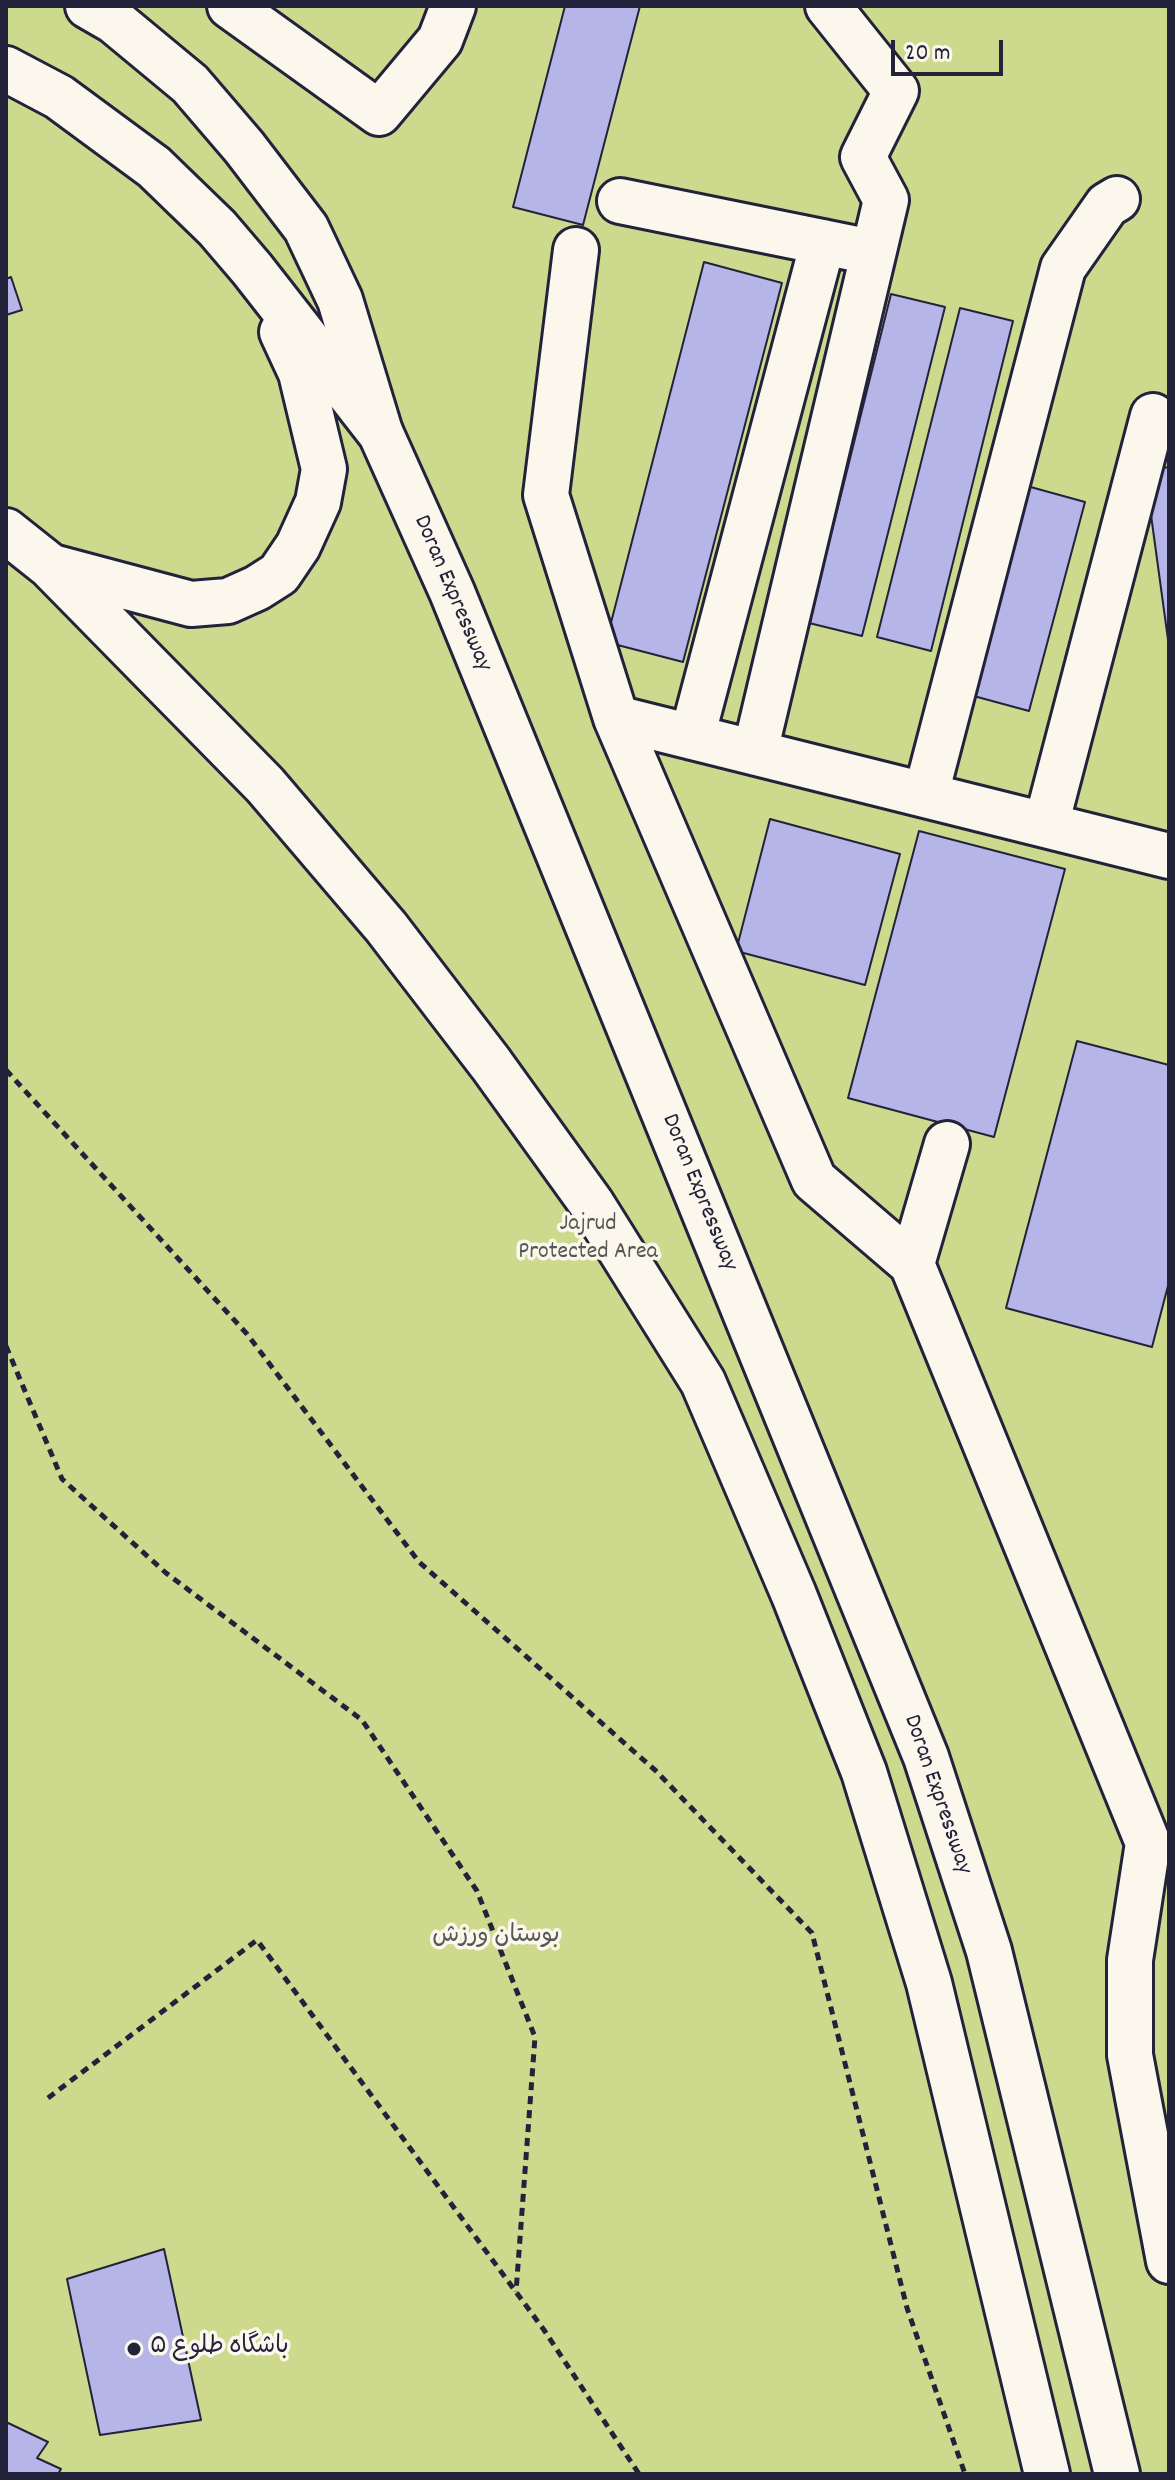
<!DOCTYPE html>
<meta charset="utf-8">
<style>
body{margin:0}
#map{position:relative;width:1175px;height:2480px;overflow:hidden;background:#fbf7ec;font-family:Dekko,sans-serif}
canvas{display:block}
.frame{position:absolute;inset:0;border:8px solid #22223b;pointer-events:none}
.scale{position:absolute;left:891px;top:40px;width:112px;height:36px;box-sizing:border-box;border:4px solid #22223b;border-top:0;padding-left:10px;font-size:24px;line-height:28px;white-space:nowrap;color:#22223b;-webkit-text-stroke:6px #fbf7ec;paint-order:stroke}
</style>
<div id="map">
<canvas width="1175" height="2480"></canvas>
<div class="frame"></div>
<div class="scale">20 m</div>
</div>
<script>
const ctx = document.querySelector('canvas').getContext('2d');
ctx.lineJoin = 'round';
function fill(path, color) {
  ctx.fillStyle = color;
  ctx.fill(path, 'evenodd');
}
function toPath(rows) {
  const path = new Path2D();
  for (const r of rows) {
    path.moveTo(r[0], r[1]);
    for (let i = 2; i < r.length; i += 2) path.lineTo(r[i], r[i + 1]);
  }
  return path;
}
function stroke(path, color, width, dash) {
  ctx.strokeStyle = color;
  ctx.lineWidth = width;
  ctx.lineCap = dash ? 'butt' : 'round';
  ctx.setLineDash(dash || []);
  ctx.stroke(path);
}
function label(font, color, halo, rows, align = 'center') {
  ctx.font = font + ' Dekko,"Playpen Sans Arabic",sans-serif';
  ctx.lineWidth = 7;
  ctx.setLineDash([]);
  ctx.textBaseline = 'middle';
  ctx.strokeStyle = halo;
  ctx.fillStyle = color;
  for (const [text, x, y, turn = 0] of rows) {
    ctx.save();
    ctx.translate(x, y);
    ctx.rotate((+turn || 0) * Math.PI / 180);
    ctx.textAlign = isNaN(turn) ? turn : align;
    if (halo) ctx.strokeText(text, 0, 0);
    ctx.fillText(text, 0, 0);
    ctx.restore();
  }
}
fill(toPath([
 [6,6,1169,6,1169,2474,6,2474]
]), '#cdda8d');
const building = toPath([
 [565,6,640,6,583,225,513,207,565,6],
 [704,262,782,283,683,662,606,642,704,262],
 [11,277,22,310,6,315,6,279,11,277],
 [891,294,945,307,862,636,809,623,891,294],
 [960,308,1013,321,931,651,877,637,960,308],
 [1169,467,1169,647,1145,471,1169,467],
 [1027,486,1085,502,1029,711,970,695,1027,486],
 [770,819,900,854,865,985,736,951,770,819],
 [919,831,1065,869,994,1137,848,1098,919,831],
 [1077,1041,1169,1065,1169,1282,1152,1347,1006,1308,1077,1041],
 [164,2249,201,2420,100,2435,67,2279,164,2249],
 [6,2422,48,2442,37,2458,61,2469,58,2474,6,2474,6,2422]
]);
fill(building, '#b6b5e7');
stroke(building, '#22223b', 2);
const minor = toPath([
 [88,6,114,21,190,84,244,147,306,228,340,300,380,432],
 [230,6,379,113,440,40,453,6],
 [620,201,852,248],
 [576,250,546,495,616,718,814,1180,912,1264,1148,1843,1130,1960,1130,2055,1169,2261],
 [616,718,1169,856],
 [692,737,823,242],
 [755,752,886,200,863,157,896,91,828,6],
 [926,794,1063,268,1107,205,1117,199],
 [1046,825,1153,416],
 [912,1264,947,1144]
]);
const highway = toPath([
 [6,69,59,97,154,167,217,228,252,269,381,434,452,592,926,1757,989,1951,1117,2474],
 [6,531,50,566,265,785,386,927,491,1064,591,1203,703,1382,794,1595,864,1772,929,1983,1047,2474],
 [52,567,191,604,228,601,257,588,279,574,298,546,318,502,324,469,301,373,282,332]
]);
stroke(minor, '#22223b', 50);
stroke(highway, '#22223b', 50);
stroke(toPath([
 [6,1070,247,1334,419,1562,655,1770,812,1933,907,2308,965,2474],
 [6,1346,62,1479,166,1573,362,1720,477,1891,535,2037,516,2292],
 [48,2098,257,1940,544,2330,639,2474]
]), '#22223b', 5, [8, 6]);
stroke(minor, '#fbf7ec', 44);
stroke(highway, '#fbf7ec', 44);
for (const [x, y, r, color] of [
 [134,2349,8,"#22223b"]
]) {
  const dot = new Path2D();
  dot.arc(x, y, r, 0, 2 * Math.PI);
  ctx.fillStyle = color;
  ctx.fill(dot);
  stroke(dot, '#fbf7ec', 3);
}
label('24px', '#22223b', '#fbf7ec', [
 ["Doran Expressway",451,594,67],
 ["Doran Expressway",698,1193,68],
 ["Doran Expressway",936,1795,71]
]);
label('24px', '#555954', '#fbf7ec', [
 ["Jajrud",588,1226],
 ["Protected Area",588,1254],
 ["بوستان ورزش",496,1938]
]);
label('24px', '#22223b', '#fbf7ec', [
 ["باشگاه طلوع ۵",150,2349]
], 'left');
</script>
